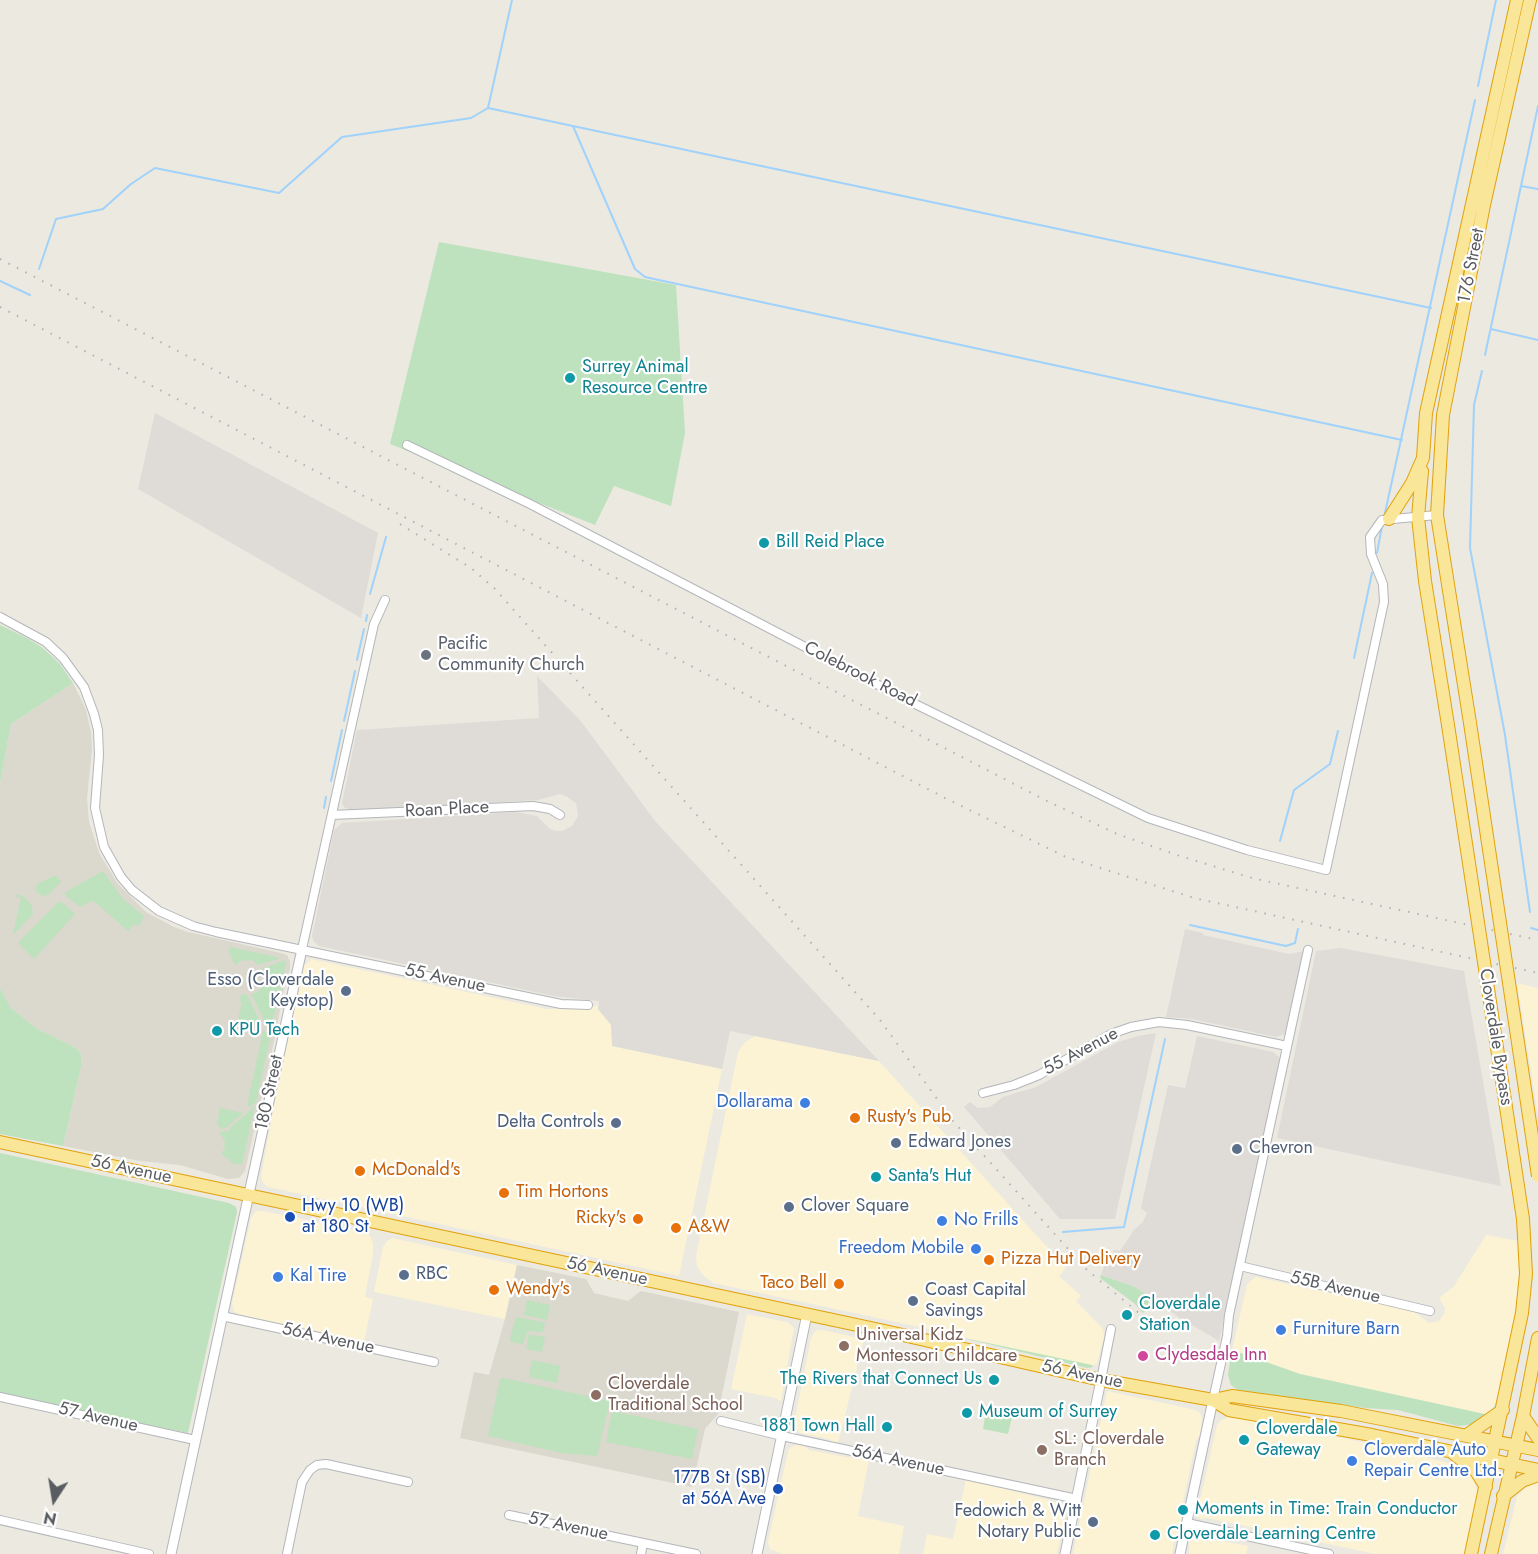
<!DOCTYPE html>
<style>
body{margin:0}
#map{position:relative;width:1538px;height:1554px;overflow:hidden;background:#ebe9e0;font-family:Jost,sans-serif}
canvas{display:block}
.north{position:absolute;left:24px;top:1470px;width:60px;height:60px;-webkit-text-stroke:4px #fff;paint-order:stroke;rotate:192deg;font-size:16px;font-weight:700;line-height:24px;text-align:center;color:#595c60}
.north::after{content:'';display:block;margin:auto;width:21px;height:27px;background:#595c60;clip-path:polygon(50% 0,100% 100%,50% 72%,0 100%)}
</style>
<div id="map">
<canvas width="1538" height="1554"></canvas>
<div class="north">N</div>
</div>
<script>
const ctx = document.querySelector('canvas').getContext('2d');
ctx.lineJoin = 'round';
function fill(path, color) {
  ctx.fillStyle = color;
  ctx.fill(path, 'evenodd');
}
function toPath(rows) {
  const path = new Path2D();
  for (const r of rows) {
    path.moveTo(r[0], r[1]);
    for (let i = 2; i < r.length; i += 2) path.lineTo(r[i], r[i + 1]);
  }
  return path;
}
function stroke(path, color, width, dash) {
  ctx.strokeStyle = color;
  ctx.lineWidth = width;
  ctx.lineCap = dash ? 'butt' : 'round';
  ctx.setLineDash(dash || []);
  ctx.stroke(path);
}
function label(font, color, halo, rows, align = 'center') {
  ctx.font = font + ' Jost,sans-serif';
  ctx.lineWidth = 4.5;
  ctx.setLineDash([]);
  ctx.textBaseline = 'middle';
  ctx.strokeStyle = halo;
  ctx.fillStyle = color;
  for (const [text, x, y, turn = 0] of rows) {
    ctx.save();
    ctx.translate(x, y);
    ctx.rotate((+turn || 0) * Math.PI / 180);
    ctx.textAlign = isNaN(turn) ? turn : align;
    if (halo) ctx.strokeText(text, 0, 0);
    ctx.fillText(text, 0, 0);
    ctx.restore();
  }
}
fill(toPath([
 [311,959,547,1009,579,1009,599,1005,598,1009,611,1025,612,1046,722,1069,679,1276,268,1187,264,1184,261,1177,278,1084,304,966],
 [1517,983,1538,988,1538,1116],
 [755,1036,879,1061,1066,1268,1059,1276,1081,1296,1076,1301,1103,1329,1104,1336,1097,1364,1087,1368,915,1326,713,1283,704,1276,697,1267,696,1256,738,1052,744,1043],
 [256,1211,263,1211,321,1223,364,1232,370,1235,373,1243,373,1254,365,1297,373,1299,364,1342,240,1316,234,1311,232,1303,251,1218],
 [1486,1235,1519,1241,1520,1260,1515,1318,1496,1401,1489,1415,1300,1374,1232,1350,1247,1285,1250,1281,1256,1277,1413,1311,1429,1323,1439,1321,1445,1312,1445,1308,1439,1298,1454,1286],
 [392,1238,517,1265,505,1319,374,1292,383,1247,387,1241],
 [747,1314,787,1322,794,1328,781,1401,775,1398,731,1389],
 [822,1330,864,1339,838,1444,833,1443,829,1439,800,1433,796,1429,794,1424,811,1338,815,1331],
 [1107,1391,1192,1409,1199,1412,1202,1417,1200,1435,1196,1441,1183,1503,1185,1510,1179,1535,1175,1537,1172,1554,1073,1554],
 [1229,1417,1336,1436,1462,1466,1472,1475,1478,1494,1465,1554,1375,1554,1208,1518,1201,1519,1196,1515,1195,1506,1201,1496,1217,1425,1221,1420],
 [796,1445,804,1446,809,1450,846,1457,869,1459,858,1516,904,1526,899,1554,782,1554,770,1549,768,1542,788,1452,790,1448],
 [966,1479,1064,1504,1067,1509,1057,1554,923,1554,927,1534,953,1539],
 [1538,1481,1538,1554,1503,1554,1517,1496,1527,1486],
 [1196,1532,1201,1533,1203,1537,1248,1546,1246,1554,1189,1554,1189,1540]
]), '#fcf3d4');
fill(toPath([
 [155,413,378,533,361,618,138,489],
 [537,676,580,720,656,822,879,1061,730,1031,722,1069,612,1046,611,1025,598,1009,599,1001,554,996,319,946,314,942,312,936,334,830,342,823,516,812,537,816,550,829,556,831,562,831,572,826,578,816,576,803,566,796,560,794,538,800,352,811,344,807,342,803,357,730,539,718],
 [1185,929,1203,933,1203,935,1289,954,1305,951,1285,1034,1276,1037,1192,1019,1166,1017],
 [1341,948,1464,971,1501,1186,1277,1138,1316,951],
 [1156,1033,1115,1219,1060,1219,964,1107,970,1102,978,1108,990,1107,1003,1097,1036,1087,1118,1042,1138,1036],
 [1197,1036,1273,1052,1279,1057,1281,1062,1219,1341,1180,1318,1135,1287,1101,1275,1105,1264,1111,1265,1114,1250,1120,1251,1134,1230,1143,1222,1147,1213,1141,1208,1168,1085,1185,1088]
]), '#dfdcd8');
fill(toPath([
 [73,683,86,710,91,733,92,749,87,798,89,822,99,853,118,884,146,912,174,927,188,932,281,953,287,955,290,961,290,970,285,984,275,1037,245,1171,239,1178,228,1179,180,1165,140,1161,63,1146,81,1067,81,1054,76,1048,36,1028,11,1008,0,988,0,783,11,724],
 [517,1265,586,1279,594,1293,628,1301,641,1291,739,1312,718,1414,705,1429,692,1487,460,1438,474,1372,489,1375,505,1319]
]), '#dbd8ce');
fill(toPath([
 [439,242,676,285,685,433,671,506,614,486,595,525,390,444],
 [0,625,27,638,43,648,60,664,73,683,11,724,0,783],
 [103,871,122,898,144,916,139,926,134,924,128,931,95,902,91,901,80,907,66,896,65,893,71,889],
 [54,876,58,877,61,882,48,895,43,896,35,891,37,884],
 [18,894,23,896,29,902,32,907,33,914,13,935,21,898,15,896],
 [58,902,63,903,75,914,34,959,18,943],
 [230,947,281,958,258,965,252,960,244,961,243,959,235,965,229,952],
 [285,960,286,964,280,991,278,991,275,1013,274,1013,271,1026,272,1027,271,1034,251,994,257,993,264,984,265,975,261,969],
 [0,988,11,1008,36,1028,76,1048,81,1054,81,1067,63,1146,0,1134],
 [241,994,247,995,262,1025,238,1019,242,1002,240,1001],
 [263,1031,267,1032,270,1038,256,1102,250,1107,247,1106],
 [255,1106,242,1164,234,1164,221,1153,225,1149,224,1143,226,1142,219,1132,229,1131,229,1129],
 [220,1108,243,1113,226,1128,222,1129,217,1124],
 [0,1153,229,1203,236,1207,237,1212,188,1433,0,1394],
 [1101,1275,1135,1287,1153,1299,1148,1303,1148,1308,1143,1313,1134,1303,1100,1278],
 [527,1300,550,1305,547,1320,524,1315],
 [516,1317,543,1322,545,1323,543,1332,528,1331,523,1344,511,1342,510,1339],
 [529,1334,545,1337,542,1352,526,1349],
 [955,1336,1092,1365,1093,1367,1087,1368],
 [1232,1350,1300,1374,1489,1415,1475,1424,1458,1426,1398,1410,1365,1408,1238,1390,1231,1385,1228,1375],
 [532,1360,560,1366,557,1383,529,1377],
 [503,1378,610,1401,597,1456,562,1453,488,1436,500,1379],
 [612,1411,698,1429,692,1459,606,1442],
 [986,1411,1012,1417,1008,1434,983,1429]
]), '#bde2bd');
stroke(toPath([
 [1478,86,1496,0],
 [488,108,1431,308],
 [573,126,635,269,645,277,1402,440],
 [1521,186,1538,189],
 [39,269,56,219,103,209,131,184,155,168,279,193,342,137,471,118,488,108,512,0],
 [0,281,30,295],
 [1491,329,1538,340],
 [1485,355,1538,106],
 [1482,371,1474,405,1470,548,1505,735,1530,912],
 [1385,513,1475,100],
 [1377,553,1382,526],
 [370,594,386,537],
 [366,621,367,615],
 [1354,658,1372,573],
 [357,660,364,629],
 [344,721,355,671],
 [331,781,342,730],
 [324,808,326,797],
 [1280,841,1294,790,1330,764,1338,731],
 [1190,925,1286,946,1295,943,1298,929],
 [1531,928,1538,930],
 [1063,1232,1124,1227,1165,1039]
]), '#a0d2fb', 2);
const minor = toPath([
 [407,445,530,504,911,702,1148,818,1247,850,1326,870,1384,602,1383,584,1371,554,1370,537,1382,520,1437,515],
 [0,617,46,642,63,658,84,687,94,714,98,730,99,755,95,808,104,847,121,877,132,890,159,911,193,926,216,932,561,1004,588,1005],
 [332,815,533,806,550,809,560,815],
 [302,949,374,624,385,600],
 [983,1093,1014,1085,1039,1075,1111,1034,1131,1027,1159,1022,1187,1025,1287,1046],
 [1240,1266,1430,1311],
 [222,1316,434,1362],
 [1101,1380,1111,1329],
 [0,1397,195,1440],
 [1213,1400,1227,1336,1229,1315,1308,950],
 [721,1421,782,1436,1077,1499],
 [509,1515,696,1554],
 [0,1520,149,1554],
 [1187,1523,1329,1554],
 [287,1554,302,1482,310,1470,317,1465,326,1464,408,1482],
 [641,1554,643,1543]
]);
const tertiary = toPath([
 [171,1554,302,949],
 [757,1554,807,1314],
 [1065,1554,1101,1380],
 [1180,1554,1213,1400]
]);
const trunk = toPath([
 [1422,471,1418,517,1425,581,1448,725],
 [1389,519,1412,483,1423,458,1426,413,1517,0],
 [1470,723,1437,515,1443,415,1484,205,1530,0],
 [0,1142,885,1331,1101,1380,1213,1400,1229,1410,1372,1435,1538,1470],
 [1213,1400,1232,1396,1341,1411,1538,1450],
 [1523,1416,1538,1438],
 [1467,1435,1503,1410],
 [1454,1454,1476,1471,1486,1487],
 [1503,1496,1522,1481,1538,1475],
 [1471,1554,1522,1313,1526,1274,1523,1219],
 [1491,1554,1523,1416,1538,1338]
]);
stroke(minor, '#b3b6ba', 10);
stroke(tertiary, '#b3b6ba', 11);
stroke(trunk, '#e1a10a', 14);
stroke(minor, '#fff', 8);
stroke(tertiary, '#fff', 9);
stroke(trunk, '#fae698', 12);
stroke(toPath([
 [0,259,1045,800,1117,834,1177,855,1252,878,1538,940],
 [0,307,945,798,1066,857,1194,898,1538,973],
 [400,524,471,568,495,589,880,1020,953,1121,1087,1270,1139,1313]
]), '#b1b2b2', 2, [1.5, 8]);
const trunkBridge = toPath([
 [1470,723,1538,1176],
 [1448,725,1523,1219]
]);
stroke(trunkBridge, '#e1a10a', 14, []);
stroke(trunkBridge, '#fae698', 12);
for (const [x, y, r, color] of [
 [570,378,6,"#0f9aa8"],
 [764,543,6,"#0f9aa8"],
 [426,655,6,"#6b7280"],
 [346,991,6,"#5c6f8a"],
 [217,1031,6,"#0f9aa8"],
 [805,1103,6,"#3f7fe0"],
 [855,1118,6,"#e8710a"],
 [616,1123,6,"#5c6f8a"],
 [896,1143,6,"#5c6f8a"],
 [1237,1149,6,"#5c6f8a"],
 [360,1171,6,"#e8710a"],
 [876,1177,6,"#0f9aa8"],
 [504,1193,6,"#e8710a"],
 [789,1207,6,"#5c6f8a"],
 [290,1217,6,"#1a4fb4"],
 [638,1219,6,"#e8710a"],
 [942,1221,6,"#3f7fe0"],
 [676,1228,6,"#e8710a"],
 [976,1249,6,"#3f7fe0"],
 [989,1260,6,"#e8710a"],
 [404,1275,6,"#5c6f8a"],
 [278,1277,6,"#3f7fe0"],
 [839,1284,6,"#e8710a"],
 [494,1290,6,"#e8710a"],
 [913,1301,6,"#5c6f8a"],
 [1127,1315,6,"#0f9aa8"],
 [1281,1330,6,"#3f7fe0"],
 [844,1346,6,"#8d6e63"],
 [1143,1356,6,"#d1479c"],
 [994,1380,6,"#0f9aa8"],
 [596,1395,6,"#8d6e63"],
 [967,1413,6,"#0f9aa8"],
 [887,1427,6,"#0f9aa8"],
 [1244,1440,6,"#0f9aa8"],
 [1042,1450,6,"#8d6e63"],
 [1352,1461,6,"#3f7fe0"],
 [778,1489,6,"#1a4fb4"],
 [1183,1510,6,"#0f9aa8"],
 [1093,1522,6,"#5c6f8a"],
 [1155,1535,6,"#0f9aa8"]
]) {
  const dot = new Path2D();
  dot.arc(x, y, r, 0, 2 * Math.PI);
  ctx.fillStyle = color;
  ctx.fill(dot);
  stroke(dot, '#fff', 2);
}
label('18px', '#595c60', '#fff', [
 ["176 Street",1472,266,-79],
 ["Colebrook Road",860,675,27],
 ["Roan Place",447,810,-3],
 ["55 Avenue",445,979,12],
 ["Cloverdale Bypass",1495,1037,81],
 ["55 Avenue",1081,1052,-28],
 ["180 Street",270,1093,-78],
 ["56 Avenue",131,1170,12],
 ["56 Avenue",607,1272,12],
 ["55B Avenue",1335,1288,13],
 ["56A Avenue",328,1339,12],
 ["56 Avenue",1082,1375,12],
 ["57 Avenue",98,1418,13],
 ["56A Avenue",898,1461,12],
 ["57 Avenue",568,1527,12]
]);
label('18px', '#0d838f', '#fff', [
 ["Surrey Animal",582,368],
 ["Resource Centre",582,389],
 ["Bill Reid Place",776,543],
 ["KPU Tech",229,1031],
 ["Santa's Hut",888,1177],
 ["Cloverdale",1139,1305],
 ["Station",1139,1326],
 ["The Rivers that Connect Us",982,1380,"right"],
 ["Museum of Surrey",979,1413],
 ["1881 Town Hall",875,1427,"right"],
 ["Cloverdale",1256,1430],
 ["Gateway",1256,1451],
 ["Moments in Time: Train Conductor",1195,1510],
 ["Cloverdale Learning Centre",1167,1535]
], 'left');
label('18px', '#5b616d', '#fff', [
 ["Pacific",438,645],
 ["Community Church",438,666]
], 'left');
label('18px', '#4e5e75', '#fff', [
 ["Esso (Cloverdale",334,981,"right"],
 ["Keystop)",334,1002,"right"],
 ["Delta Controls",604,1123,"right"],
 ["Edward Jones",908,1143],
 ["Chevron",1249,1149],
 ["Clover Square",801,1207],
 ["RBC",416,1275],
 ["Coast Capital",925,1291],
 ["Savings",925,1312],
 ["Fedowich & Witt",1081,1512,"right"],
 ["Notary Public",1081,1533,"right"]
], 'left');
label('18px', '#366cbe', '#fff', [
 ["Dollarama",793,1103,"right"],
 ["No Frills",954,1221],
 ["Freedom Mobile",964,1249,"right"],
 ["Kal Tire",290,1277],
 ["Furniture Barn",1293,1330],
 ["Cloverdale Auto",1364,1451],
 ["Repair Centre Ltd.",1364,1472]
], 'left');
label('18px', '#c56008', '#fff', [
 ["Rusty's Pub",867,1118],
 ["McDonald's",372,1171],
 ["Tim Hortons",516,1193],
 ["Ricky's",626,1219,"right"],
 ["A&W",688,1228],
 ["Pizza Hut Delivery",1001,1260],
 ["Taco Bell",827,1284,"right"],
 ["Wendy's",506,1290]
], 'left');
label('18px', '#164399', '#fff', [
 ["Hwy 10 (WB)",302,1207],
 ["at 180 St",302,1228],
 ["177B St (SB)",766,1479,"right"],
 ["at 56A Ave",766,1500,"right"]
], 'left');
label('18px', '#785e54', '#fff', [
 ["Universal Kidz",856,1336],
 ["Montessori Childcare",856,1357],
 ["Cloverdale",608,1385],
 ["Traditional School",608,1406],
 ["SL: Cloverdale",1054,1440],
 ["Branch",1054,1461]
], 'left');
label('18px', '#b23c85', '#fff', [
 ["Clydesdale Inn",1155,1356]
], 'left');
</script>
